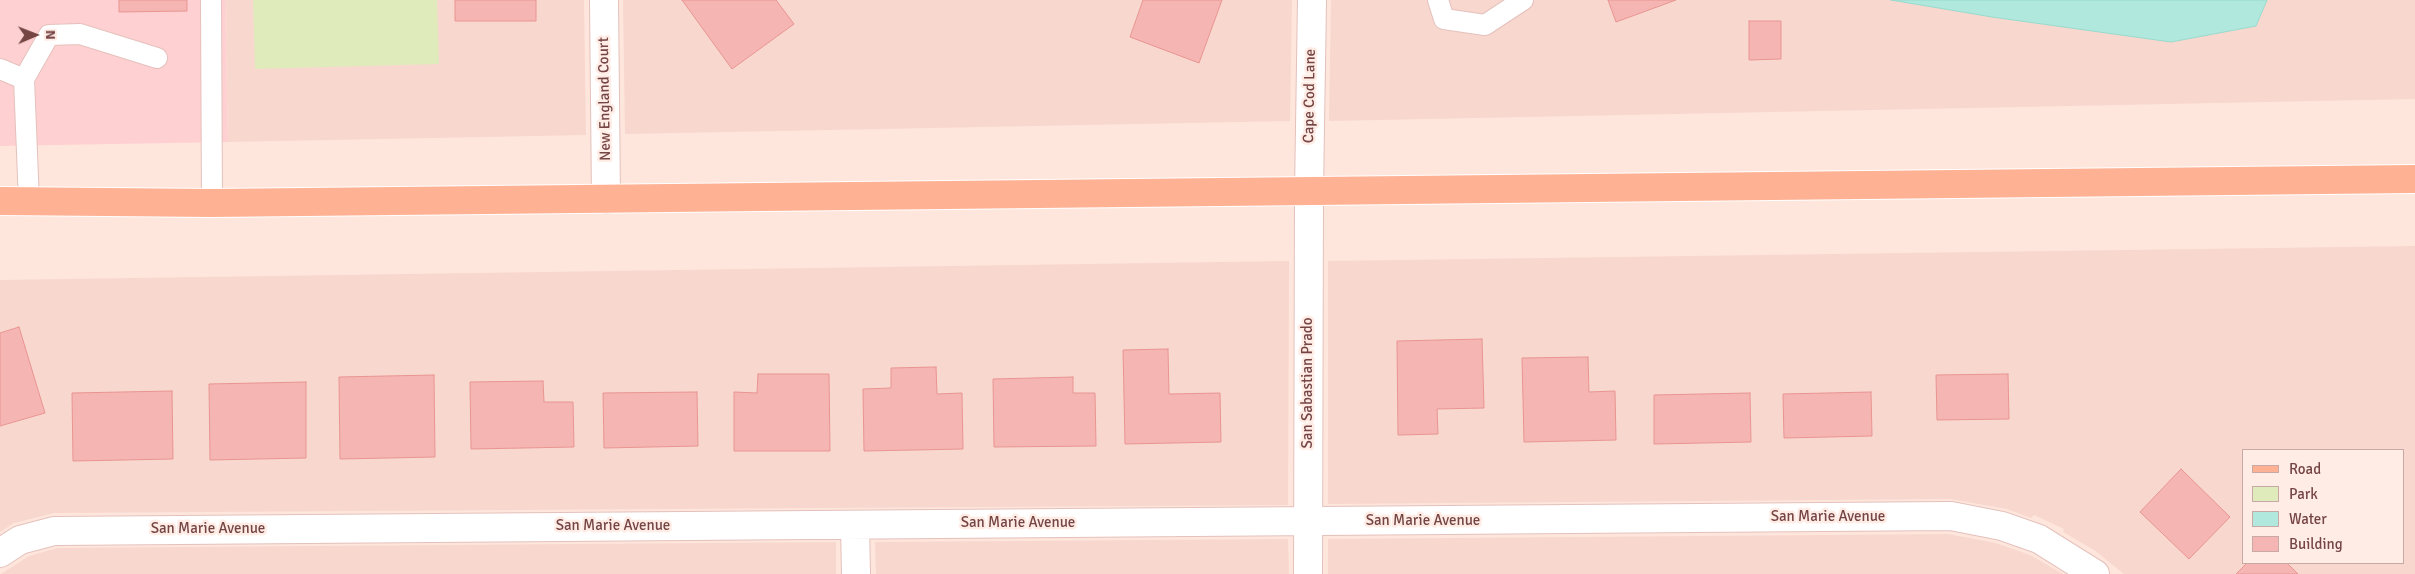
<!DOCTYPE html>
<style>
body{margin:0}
#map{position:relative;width:2415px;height:574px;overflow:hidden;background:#fee6dd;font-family:Signika,sans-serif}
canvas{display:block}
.legend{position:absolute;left:2242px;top:449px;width:162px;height:115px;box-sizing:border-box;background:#ffece5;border:1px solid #c8a9a5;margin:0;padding:6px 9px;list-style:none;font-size:15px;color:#754544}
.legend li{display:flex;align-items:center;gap:10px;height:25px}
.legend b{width:25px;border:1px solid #c8a9a5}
.north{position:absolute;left:10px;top:10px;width:50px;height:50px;-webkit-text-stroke:4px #ffece5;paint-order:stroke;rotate:89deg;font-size:14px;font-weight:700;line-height:20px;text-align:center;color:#754544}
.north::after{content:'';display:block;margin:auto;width:18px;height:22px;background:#754544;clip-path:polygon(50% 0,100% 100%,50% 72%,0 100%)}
</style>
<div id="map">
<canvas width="2415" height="574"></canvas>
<ul class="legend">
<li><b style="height:6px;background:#ffb193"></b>Road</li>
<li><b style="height:14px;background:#e0ebbc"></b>Park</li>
<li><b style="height:14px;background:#b1e8dd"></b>Water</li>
<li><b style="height:14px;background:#f5b6b3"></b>Building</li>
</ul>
<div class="north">N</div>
</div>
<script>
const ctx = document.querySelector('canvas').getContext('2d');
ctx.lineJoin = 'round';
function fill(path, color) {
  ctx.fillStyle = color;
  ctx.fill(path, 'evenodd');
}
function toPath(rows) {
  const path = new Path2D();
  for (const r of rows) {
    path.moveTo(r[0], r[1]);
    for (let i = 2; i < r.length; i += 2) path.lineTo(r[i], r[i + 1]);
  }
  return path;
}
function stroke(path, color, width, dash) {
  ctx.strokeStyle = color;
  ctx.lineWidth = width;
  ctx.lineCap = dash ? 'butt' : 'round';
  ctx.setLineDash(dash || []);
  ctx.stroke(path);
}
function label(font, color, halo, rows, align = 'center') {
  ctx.font = font + ' Signika,sans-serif';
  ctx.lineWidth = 5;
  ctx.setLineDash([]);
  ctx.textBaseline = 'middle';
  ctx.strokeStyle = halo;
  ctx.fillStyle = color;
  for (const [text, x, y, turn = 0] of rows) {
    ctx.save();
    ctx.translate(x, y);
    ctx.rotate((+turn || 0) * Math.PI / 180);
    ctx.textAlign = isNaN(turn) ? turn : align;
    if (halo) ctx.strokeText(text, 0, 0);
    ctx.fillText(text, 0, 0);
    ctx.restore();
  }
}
fill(toPath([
 [225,0,584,0,586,135,228,142],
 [623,0,1292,0,1290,121,625,134],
 [1331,0,1891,0,1992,17,2171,42,2256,26,2267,0,2415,0,2415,99,1329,121],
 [2415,246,2415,574,2124,574,2094,550,2063,532,2064,529,2034,515,2031,518,2007,509,1950,499,1328,504,1328,261],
 [2244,450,2404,450,2404,563,2244,563],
 [1289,261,1288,505,54,513,14,523,0,532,0,280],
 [1948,534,1996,543,2030,555,2063,574,1328,574,1328,539],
 [1288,539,1289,574,876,574,875,542],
 [836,542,836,574,1,574,29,556,57,548]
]), '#f8d7ce');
fill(toPath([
 [0,0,225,0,228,142,0,146]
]), '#ffd0d2');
fill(toPath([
 [253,0,437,0,439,64,255,69]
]), '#e0ebbc');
const water = toPath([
 [1891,0,2267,0,2256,26,2171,42,1992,17,1891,0]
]);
fill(water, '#b1e8dd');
stroke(water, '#97dacd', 1);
const building = toPath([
 [119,0,187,0,187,11,119,12,119,0],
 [455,0,536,0,536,21,455,21,455,0],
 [682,0,776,0,794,24,732,69,682,0],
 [1143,0,1222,0,1199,63,1130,37,1143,0],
 [1608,0,1676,0,1616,22,1608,0],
 [1749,21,1781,21,1781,59,1749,60,1749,21],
 [19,327,45,413,0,426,0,333,19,327],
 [1482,339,1484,408,1437,409,1438,434,1398,435,1397,341,1482,339],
 [1168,349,1169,394,1220,393,1221,442,1125,444,1123,350,1168,349],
 [1588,357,1589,392,1615,391,1616,440,1524,442,1522,358,1588,357],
 [936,367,937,394,962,393,963,449,864,451,863,389,891,388,891,368,936,367],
 [758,374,829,374,830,451,734,451,734,392,757,393,758,374],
 [2008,374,2009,419,1937,420,1936,375,2008,374],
 [434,375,435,457,340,459,339,377,434,375],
 [1073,377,1073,393,1095,393,1096,446,994,447,993,379,1073,377],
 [543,381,544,402,573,402,574,447,471,449,470,382,543,381],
 [306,382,306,458,210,460,209,384,306,382],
 [172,391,173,459,73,461,72,393,172,391],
 [697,392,698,446,604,448,603,393,697,392],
 [1871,392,1872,436,1784,438,1783,394,1871,392],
 [1750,393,1751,442,1654,444,1654,395,1750,393],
 [2181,469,2230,517,2189,559,2140,512,2181,469],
 [2247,563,2287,563,2298,574,2236,574,2247,563]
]);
fill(building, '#f5b6b3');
stroke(building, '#e99592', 1);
const service = toPath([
 [211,0,212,203],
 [1438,0,1444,19,1485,25,1523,0],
 [0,69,24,79,29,202],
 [24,79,49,35,80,34,157,58]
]);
const minor = toPath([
 [604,0,606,199],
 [855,525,856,574],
 [0,553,20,540,54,531,1951,516,2002,526,2039,539,2095,574],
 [1308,574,1309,191,1312,0]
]);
const primary = toPath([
 [0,201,212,203,2415,179]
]);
stroke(service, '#e4c1bc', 22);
stroke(minor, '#e4c1bc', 30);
stroke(primary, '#fff', 30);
stroke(service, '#fff', 20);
stroke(minor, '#fff', 28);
stroke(primary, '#ffb193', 28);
label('15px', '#754544', '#ffece5', [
 ["Cape Cod Lane",1310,96,-89],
 ["New England Court",605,99,-91],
 ["San Sabastian Prado",1308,383,-90],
 ["San Marie Avenue",1828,517],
 ["San Marie Avenue",1423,521],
 ["San Marie Avenue",1018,523],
 ["San Marie Avenue",613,526],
 ["San Marie Avenue",208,529]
]);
</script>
